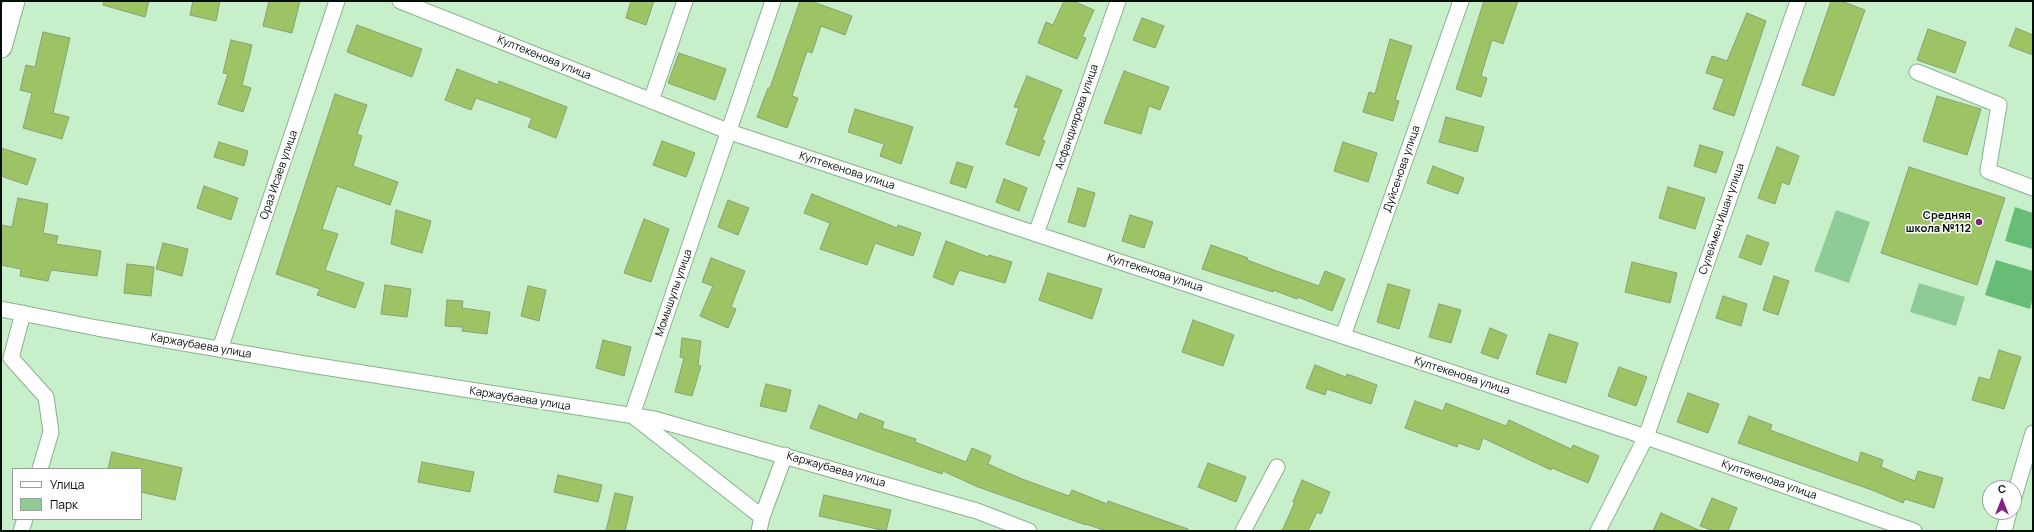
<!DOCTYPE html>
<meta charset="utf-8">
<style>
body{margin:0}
#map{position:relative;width:2034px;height:532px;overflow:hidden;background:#c7efca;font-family:Manrope,sans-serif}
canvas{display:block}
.frame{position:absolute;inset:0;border:2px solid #031005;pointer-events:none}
.legend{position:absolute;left:12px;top:468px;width:130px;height:52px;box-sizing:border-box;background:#fff;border:1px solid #9a9f9b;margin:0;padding:5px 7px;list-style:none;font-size:12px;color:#031005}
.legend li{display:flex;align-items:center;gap:8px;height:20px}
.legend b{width:20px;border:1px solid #9a9f9b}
.north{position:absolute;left:1982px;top:480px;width:40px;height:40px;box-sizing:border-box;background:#fff;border:1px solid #9a9f9b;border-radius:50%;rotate:0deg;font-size:11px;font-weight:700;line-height:16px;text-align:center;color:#031005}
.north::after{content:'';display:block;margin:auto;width:14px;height:18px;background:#861f87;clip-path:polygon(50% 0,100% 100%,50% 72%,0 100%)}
</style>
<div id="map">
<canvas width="2034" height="532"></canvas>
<div class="frame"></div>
<ul class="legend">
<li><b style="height:5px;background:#fff"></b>Улица</li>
<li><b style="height:11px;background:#8fcb96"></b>Парк</li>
</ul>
<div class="north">С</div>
</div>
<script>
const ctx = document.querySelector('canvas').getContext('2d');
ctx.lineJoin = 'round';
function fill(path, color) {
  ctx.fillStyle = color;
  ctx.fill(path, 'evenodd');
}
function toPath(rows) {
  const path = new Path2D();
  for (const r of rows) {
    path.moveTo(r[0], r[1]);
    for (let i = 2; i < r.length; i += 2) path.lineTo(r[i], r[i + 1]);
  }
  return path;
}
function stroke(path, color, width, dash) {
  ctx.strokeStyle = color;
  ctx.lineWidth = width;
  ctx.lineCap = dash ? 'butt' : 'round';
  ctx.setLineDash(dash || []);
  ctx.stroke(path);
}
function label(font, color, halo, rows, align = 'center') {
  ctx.font = font + ' Manrope,sans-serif';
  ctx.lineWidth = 3;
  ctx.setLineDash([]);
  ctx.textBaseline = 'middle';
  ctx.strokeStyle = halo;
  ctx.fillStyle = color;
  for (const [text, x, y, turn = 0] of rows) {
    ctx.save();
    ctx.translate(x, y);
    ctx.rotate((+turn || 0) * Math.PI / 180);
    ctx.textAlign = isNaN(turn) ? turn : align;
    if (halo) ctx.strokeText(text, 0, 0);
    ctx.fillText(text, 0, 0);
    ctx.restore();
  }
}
fill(toPath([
 [1836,210,1870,222,1849,283,1814,271],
 [1919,283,1965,297,1956,326,1910,312]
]), '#8fcb96');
fill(toPath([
 [2015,207,2033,213,2033,249,2005,241],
 [1996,260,2033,271,2033,298,2030,309,1985,295]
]), '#67bd75');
const building = toPath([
 [104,1,149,1,145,17,103,5,104,1],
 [193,1,220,1,216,21,190,15,193,1],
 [269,1,300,1,292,33,263,26,269,1],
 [631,1,654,1,646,25,626,18,631,1],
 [800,1,811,1,852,16,845,35,821,26,812,53,807,51,792,96,798,98,787,128,757,117,768,88,770,88,800,1],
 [1064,1,1073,1,1094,10,1082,37,1086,38,1077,59,1038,43,1046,22,1053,25,1064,1],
 [1484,1,1518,1,1503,44,1492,40,1481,76,1487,78,1481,97,1456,89,1484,1],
 [1831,1,1841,1,1865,10,1834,96,1802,85,1831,1],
 [1747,13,1766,21,1734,116,1713,109,1724,79,1706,73,1712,56,1727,61,1747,13],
 [1142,18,1164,26,1155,48,1133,40,1142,18],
 [357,25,422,49,412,77,347,52,357,25],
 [2016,28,2033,35,2033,55,2009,46,2016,28],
 [1928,29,1966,42,1955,73,1917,60,1928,29],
 [43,32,70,38,53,113,69,117,62,139,23,128,32,93,20,90,26,65,35,67,43,32],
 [1390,39,1412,46,1395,100,1399,101,1393,121,1363,112,1369,92,1375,94,1390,39],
 [231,40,252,45,242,85,251,88,243,112,218,104,228,74,223,73,231,40],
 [679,53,726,69,715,100,668,83,679,53],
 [457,69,498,85,499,81,567,107,556,138,528,127,532,118,476,98,471,110,445,100,457,69],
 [1124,71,1169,87,1160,110,1149,106,1141,134,1104,123,1124,71],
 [1027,76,1062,90,1042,140,1045,141,1039,156,1006,144,1019,108,1014,107,1027,76],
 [335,94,367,105,357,134,362,136,353,166,398,182,390,205,337,186,322,229,338,234,325,270,364,283,355,308,317,295,320,289,276,274,335,94],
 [1937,96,1981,109,1967,155,1923,141,1937,96],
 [855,109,913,127,901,164,880,156,884,144,848,132,855,109],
 [1446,117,1484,127,1477,152,1439,142,1446,117],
 [662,141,695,153,686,177,653,165,662,141],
 [219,142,248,151,244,166,214,157,219,142],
 [1343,142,1377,153,1368,182,1334,171,1343,142],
 [1700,145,1723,152,1716,173,1694,166,1700,145],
 [1777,147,1799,156,1789,185,1782,182,1775,204,1758,198,1777,147],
 [1,148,36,159,27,185,1,176,1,148],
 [957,162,973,167,966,188,950,183,957,162],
 [1433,166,1464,178,1458,194,1427,183,1433,166],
 [1909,167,2005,198,1977,285,1881,253,1909,167],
 [1004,179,1027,188,1019,211,996,202,1004,179],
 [204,186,238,198,231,220,197,208,204,186],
 [1668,187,1705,198,1695,229,1659,218,1668,187],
 [1078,188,1095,193,1085,227,1068,222,1078,188],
 [812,194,897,228,898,225,921,233,913,256,875,243,867,265,820,249,830,223,804,213,812,194],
 [18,198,48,204,43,233,58,236,56,244,101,251,97,276,51,270,48,281,20,276,21,269,1,265,1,225,12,227,18,198],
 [728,200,749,208,738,235,718,227,728,200],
 [396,210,431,221,422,253,391,244,396,210],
 [1130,215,1153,222,1144,248,1122,241,1130,215],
 [644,219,669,229,651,282,624,273,644,219],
 [1747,235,1769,243,1761,265,1739,257,1747,235],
 [946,241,988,257,989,255,1012,262,1005,283,959,270,953,285,933,277,946,241],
 [163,243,188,249,182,276,156,269,163,243],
 [1211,245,1248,258,1247,260,1274,270,1319,286,1325,271,1345,279,1332,311,1298,297,1297,299,1273,290,1273,292,1202,269,1211,245],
 [711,258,745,271,731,307,736,309,728,328,700,316,713,286,702,282,711,258],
 [1632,262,1677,273,1670,303,1625,292,1632,262],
 [127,264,154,267,151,296,124,293,127,264],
 [1048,273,1102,289,1092,319,1039,300,1048,273],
 [1774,276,1789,281,1778,315,1763,310,1774,276],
 [1388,284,1410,290,1399,329,1377,322,1388,284],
 [385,285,411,289,407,317,381,314,385,285],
 [528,286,546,290,539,321,521,316,528,286],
 [1723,296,1747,304,1741,326,1716,318,1723,296],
 [447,300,463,301,462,308,490,312,487,334,462,331,463,327,445,326,447,300],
 [1439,304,1461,310,1451,343,1429,337,1439,304],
 [1193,320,1234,335,1223,366,1182,352,1193,320],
 [1490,328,1507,335,1498,359,1481,353,1490,328],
 [1549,334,1578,343,1566,383,1536,374,1549,334],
 [682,338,701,341,698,365,701,366,692,396,675,392,684,358,680,357,682,338],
 [603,340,631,347,624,376,596,368,603,340],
 [1999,350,2021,357,2004,409,1972,400,1979,377,1990,380,1999,350],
 [1315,365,1346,377,1347,374,1377,385,1371,404,1327,389,1325,395,1306,388,1315,365],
 [1619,367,1647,377,1636,406,1608,396,1619,367],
 [766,384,791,390,786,412,760,406,766,384],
 [1688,393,1719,404,1708,433,1677,422,1688,393],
 [1415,401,1443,411,1446,403,1506,426,1509,420,1571,449,1573,445,1599,456,1588,483,1552,468,1551,470,1483,438,1479,450,1458,443,1457,447,1405,428,1415,401],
 [819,405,857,420,860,413,884,422,882,428,916,439,915,442,966,462,972,448,991,456,988,464,1022,479,1069,496,1072,490,1107,504,1108,501,1188,529,1188,531,1106,531,1086,524,1086,525,978,487,943,471,942,474,810,428,819,405],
 [1749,416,1772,425,1770,430,1858,463,1861,452,1883,460,1881,467,1915,481,1918,471,1943,478,1934,508,1905,499,1903,503,1872,490,1738,443,1749,416],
 [112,452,182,468,175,500,141,492,141,469,108,469,112,452],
 [422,462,474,472,470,492,418,482,422,462],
 [1208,463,1246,477,1236,502,1198,487,1208,463],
 [558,475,602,485,598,502,554,492,558,475],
 [1302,480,1330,492,1321,514,1317,512,1308,531,1282,531,1295,502,1293,502,1302,480],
 [615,493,633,497,625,531,606,531,615,493],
 [824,495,891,510,886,531,819,516,824,495],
 [1712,498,1737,508,1728,531,1714,531,1700,526,1712,498],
 [1661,513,1701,531,1653,531,1661,513]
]);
fill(building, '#9dc464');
stroke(building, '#8c9f74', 1);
const street = toPath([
 [400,1,730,132,1646,437,1914,531],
 [1917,72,1999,105,1988,171,2033,188],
 [651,101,685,1],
 [1036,234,1118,1],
 [1,309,97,328,305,364,654,419,977,511,1029,531],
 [23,313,11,358,46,397,51,432,40,469],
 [1343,336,1461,1],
 [220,349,337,1],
 [2014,497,2033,433],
 [762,517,785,455],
 [21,531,25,519],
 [759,531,762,517,632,415,773,1],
 [1243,531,1277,467],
 [1598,531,1646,437,1798,1],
 [2004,531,2009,512]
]);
const secondary = toPath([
 [1,47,14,1]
]);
stroke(street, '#8bb18f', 17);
stroke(secondary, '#8bb18f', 23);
stroke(street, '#fff', 15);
stroke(secondary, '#fff', 21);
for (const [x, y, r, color] of [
 [1979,222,4,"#861f87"]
]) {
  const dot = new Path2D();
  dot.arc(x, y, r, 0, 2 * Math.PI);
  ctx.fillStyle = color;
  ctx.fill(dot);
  stroke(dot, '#fff', 1.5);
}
label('11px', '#031005', '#fff', [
 ["Култекенова улица",544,58,22],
 ["Асфандиярова улица",1077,117,-71],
 ["Дуйсенова улица",1402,169,-71],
 ["Култекенова улица",847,171,18],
 ["Ораз Исаев улица",279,175,-71],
 ["Сулеймен Ишан улица",1722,219,-71],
 ["Култекенова улица",1155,273,18],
 ["Момышулы улица",674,293,-71],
 ["Каржаубаева улица",201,346,10],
 ["Култекенова улица",1462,376,18],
 ["Каржаубаева улица",520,399,9],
 ["Каржаубаева улица",836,470,16],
 ["Култекенова улица",1769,480,19]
]);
label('bold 11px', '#031005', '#fff', [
 ["Средняя",1971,216],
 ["школа №112",1971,229]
], 'right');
</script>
